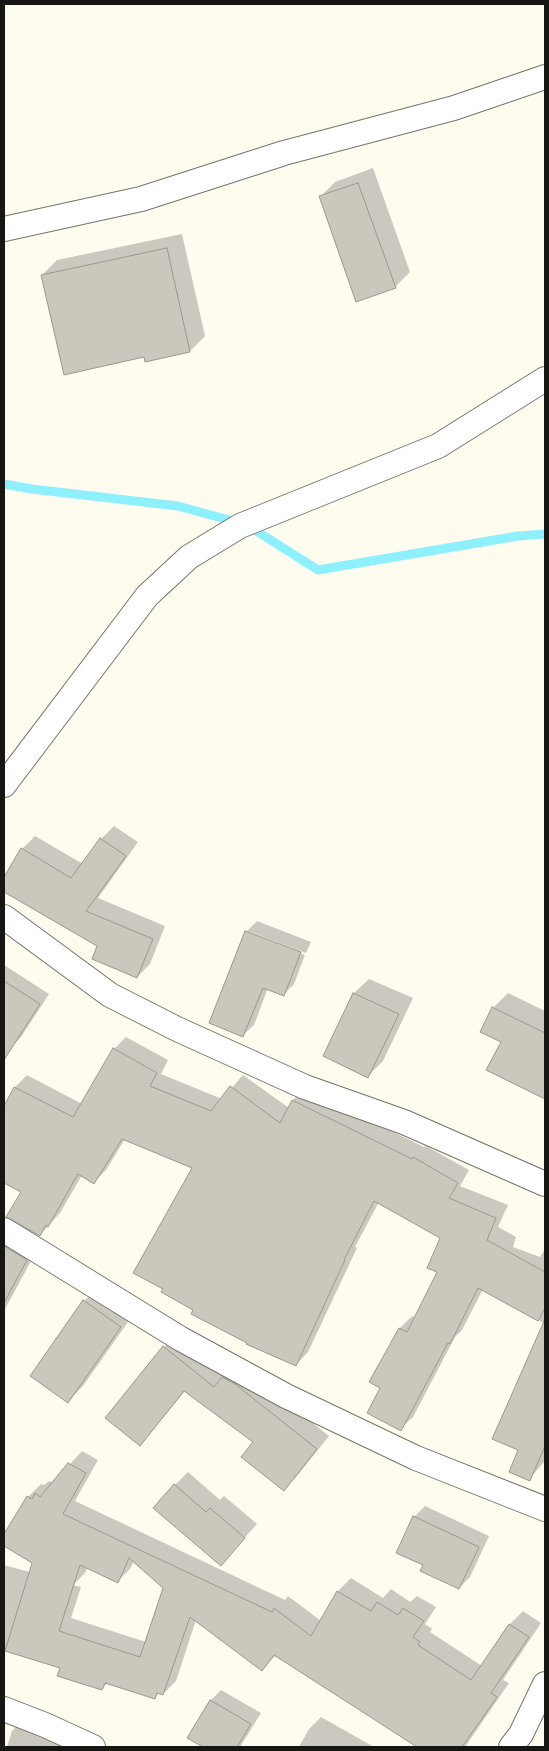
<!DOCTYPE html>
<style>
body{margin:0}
#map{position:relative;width:549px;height:1751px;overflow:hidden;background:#fefbef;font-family:"DM Sans",sans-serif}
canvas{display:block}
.frame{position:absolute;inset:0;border:5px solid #171612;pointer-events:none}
</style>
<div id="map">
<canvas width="549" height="1751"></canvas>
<div class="frame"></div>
</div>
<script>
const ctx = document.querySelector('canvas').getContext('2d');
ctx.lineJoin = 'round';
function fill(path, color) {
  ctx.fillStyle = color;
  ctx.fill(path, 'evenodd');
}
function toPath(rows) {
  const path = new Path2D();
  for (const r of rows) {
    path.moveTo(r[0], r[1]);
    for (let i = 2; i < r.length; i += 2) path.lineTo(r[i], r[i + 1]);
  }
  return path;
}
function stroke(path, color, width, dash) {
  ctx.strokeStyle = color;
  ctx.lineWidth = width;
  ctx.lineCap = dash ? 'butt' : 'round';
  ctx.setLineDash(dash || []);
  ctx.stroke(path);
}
fill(toPath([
 [373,168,410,272,395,287,320,197,335,182],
 [182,234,205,336,190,351,42,275,57,260],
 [114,826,138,842,98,898,165,926,150,964,137,977,99,946,4,890,4,879,22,849,35,836,83,864,101,839],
 [257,921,311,942,306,953,250,932,250,934,305,955,294,984,284,994,268,988,254,1025,243,1035,246,932],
 [4,965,49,994,21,1037,11,1047,4,1042],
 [369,979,413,998,383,1061,368,1076,324,1056,354,993],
 [508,993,545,1011,545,1095,543,1097,502,1042,493,1008],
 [126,1037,168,1060,161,1074,222,1099,243,1075,289,1108,293,1100,305,1088,424,1147,426,1146,469,1170,460,1186,508,1205,498,1227,516,1237,513,1247,540,1257,545,1249,545,1324,483,1289,462,1330,455,1337,413,1417,400,1429,382,1388,371,1382,400,1328,412,1316,416,1318,439,1272,441,1237,379,1202,355,1247,357,1248,308,1352,296,1365,249,1343,195,1310,165,1289,194,1167,125,1139,106,1170,94,1182,82,1175,60,1213,40,1235,22,1192,4,1182,4,1109,15,1087,27,1075,82,1104,114,1049],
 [4,1230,38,1248,4,1311],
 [99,1286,135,1312,83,1386,68,1401,84,1301],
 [177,1334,248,1372,329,1436,297,1476,284,1489,255,1442,185,1391,152,1431,140,1444,164,1347],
 [536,1360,545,1364,545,1461,529,1479,520,1450],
 [82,1451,98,1460,75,1501,285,1600,288,1596,321,1621,338,1591,351,1578,383,1598,391,1589,410,1602,417,1596,436,1607,425,1624,432,1629,430,1632,482,1666,510,1624,523,1611,541,1623,503,1680,509,1683,465,1747,420,1747,276,1655,262,1670,196,1620,176,1681,163,1694,159,1693,154,1698,108,1682,102,1689,61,1667,4,1649,4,1565,67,1582,4,1544,4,1536,28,1497,41,1484,44,1485,49,1481,53,1483],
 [134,1561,165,1587,146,1642,71,1618,81,1587,73,1585,85,1573,87,1568,117,1582,130,1569],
 [188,1472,220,1500,224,1496,257,1524,221,1564,175,1485],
 [425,1506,489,1536,470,1577,459,1588,424,1565,414,1517],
 [221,1690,261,1713,240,1747,205,1747,189,1737,211,1700],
 [26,1717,89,1747,7,1747,12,1731],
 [321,1717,374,1747,299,1747,309,1729]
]), '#0003');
stroke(toPath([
 [4,484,32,489,178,506,247,525,318,570,518,536,545,534]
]), '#8ef0fd', 9);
const building = toPath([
 [358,183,396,288,356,302,319,196,358,183],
 [167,248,190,352,145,362,144,357,64,375,41,275,167,248],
 [100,838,126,856,86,911,153,939,137,978,92,959,97,946,4,892,4,877,21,848,71,878,100,838],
 [245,931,301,952,284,996,263,988,243,1037,209,1023,245,931],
 [4,981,40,1004,4,1060,4,981],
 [353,993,399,1014,368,1078,323,1056,353,993],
 [492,1007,545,1033,545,1099,486,1070,501,1042,480,1032,492,1007],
 [113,1048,157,1073,150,1086,211,1111,230,1086,280,1123,292,1100,412,1159,413,1157,458,1183,449,1198,496,1218,487,1240,545,1272,545,1308,538,1321,478,1288,450,1344,448,1343,401,1431,367,1413,380,1388,369,1382,399,1328,407,1332,437,1272,427,1268,440,1238,374,1201,344,1260,345,1260,296,1366,246,1344,247,1343,191,1314,193,1310,161,1292,163,1289,133,1273,192,1168,122,1139,94,1184,78,1174,48,1227,46,1225,40,1236,6,1217,21,1192,4,1183,4,1106,14,1087,73,1117,113,1048],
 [4,1246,27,1260,4,1303,4,1246],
 [83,1300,121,1327,68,1403,30,1376,83,1300],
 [545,1319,545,1446,530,1481,509,1472,518,1450,492,1439,545,1319],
 [163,1346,214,1387,222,1377,235,1384,317,1449,284,1491,241,1457,253,1442,184,1391,140,1446,105,1418,163,1346],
 [68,1463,86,1473,63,1514,272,1612,274,1608,311,1636,337,1591,371,1611,377,1602,398,1615,403,1608,424,1621,413,1637,420,1642,418,1645,471,1680,509,1624,529,1637,491,1693,497,1697,462,1747,417,1747,274,1655,262,1671,190,1617,163,1695,157,1693,155,1699,105,1683,102,1690,57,1676,60,1668,5,1651,32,1563,4,1546,4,1534,27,1496,32,1499,35,1493,40,1497,68,1463],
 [129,1558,163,1588,140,1657,59,1631,80,1565,118,1583,129,1558],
 [174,1484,206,1512,210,1508,245,1538,221,1566,153,1508,174,1484],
 [413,1516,479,1547,459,1589,420,1571,423,1565,396,1553,413,1516],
 [210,1700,251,1724,237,1747,203,1747,187,1738,210,1700]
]);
fill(building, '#cac7bc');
stroke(building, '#9a988d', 1);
const minor = toPath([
 [4,229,141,199,284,153,454,108,545,77],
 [4,785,147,596,189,557,240,526,438,446,545,379],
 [4,917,110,995,177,1029,305,1087,404,1122,545,1184],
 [4,1230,181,1339,286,1396,416,1458,545,1509],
 [4,1709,45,1725,93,1747],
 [511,1747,521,1734,545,1684]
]);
stroke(minor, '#76746a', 26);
stroke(minor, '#fff', 24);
</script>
